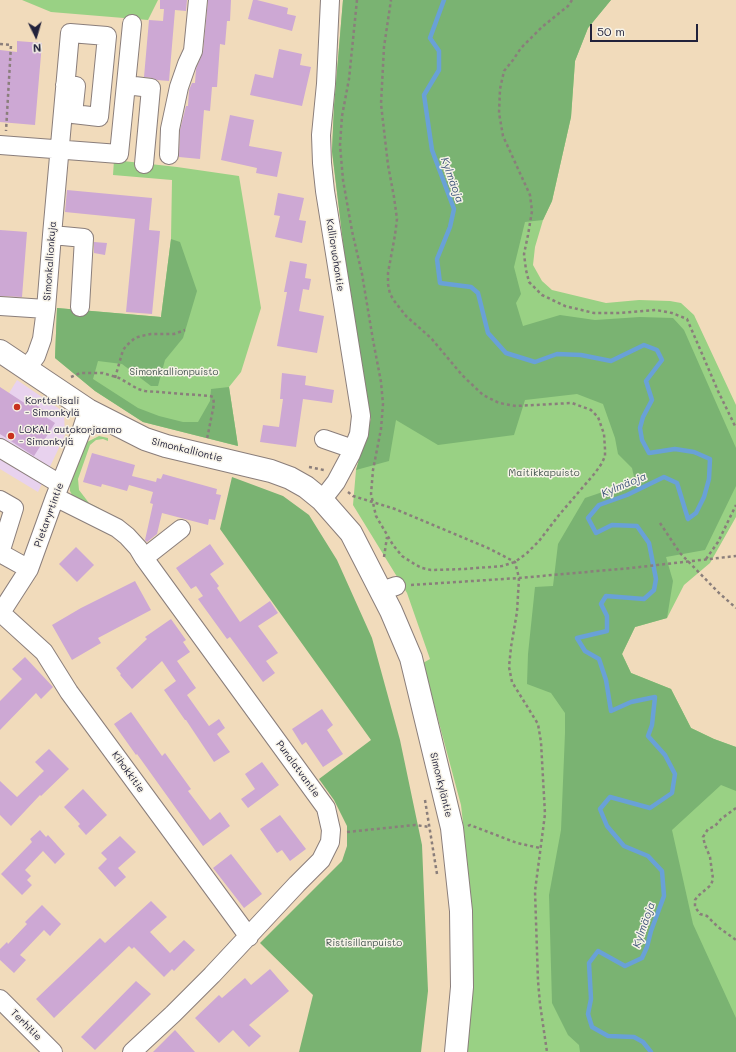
<!DOCTYPE html>
<meta charset="utf-8">
<style>
body{margin:0}
#map{position:relative;width:736px;height:1052px;overflow:hidden;background:#f1dbbb;font-family:Mali,sans-serif}
canvas{display:block}
.north{position:absolute;left:16px;top:16px;width:40px;height:40px;-webkit-text-stroke:3px #f7f3e8;paint-order:stroke;rotate:175deg;font-size:11px;font-weight:700;line-height:16px;text-align:center;color:#22223b}
.north::after{content:'';display:block;margin:auto;width:14px;height:18px;background:#22223b;clip-path:polygon(50% 0,100% 100%,50% 72%,0 100%)}
.scale{position:absolute;left:590px;top:24px;width:108px;height:18px;box-sizing:border-box;border:2px solid #22223b;border-top:0;padding-left:5px;font-size:12px;line-height:14px;white-space:nowrap;color:#22223b;-webkit-text-stroke:3px #f7f3e8;paint-order:stroke}
</style>
<div id="map">
<canvas width="736" height="1052"></canvas>
<div class="north">N</div>
<div class="scale">50 m</div>
</div>
<script>
const ctx = document.querySelector('canvas').getContext('2d');
ctx.lineJoin = 'round';
function fill(path, color) {
  ctx.fillStyle = color;
  ctx.fill(path, 'evenodd');
}
function toPath(rows) {
  const path = new Path2D();
  for (const r of rows) {
    path.moveTo(r[0], r[1]);
    for (let i = 2; i < r.length; i += 2) path.lineTo(r[i], r[i + 1]);
  }
  return path;
}
function stroke(path, color, width, dash) {
  ctx.strokeStyle = color;
  ctx.lineWidth = width;
  ctx.lineCap = dash ? 'butt' : 'round';
  ctx.setLineDash(dash || []);
  ctx.stroke(path);
}
function label(font, color, halo, rows, align = 'center') {
  ctx.font = font + ' Mali,sans-serif';
  ctx.lineWidth = 3;
  ctx.setLineDash([]);
  ctx.textBaseline = 'middle';
  ctx.strokeStyle = halo;
  ctx.fillStyle = color;
  for (const [text, x, y, turn = 0] of rows) {
    ctx.save();
    ctx.translate(x, y);
    ctx.rotate((+turn || 0) * Math.PI / 180);
    ctx.textAlign = isNaN(turn) ? turn : align;
    if (halo) ctx.strokeText(text, 0, 0);
    ctx.fillText(text, 0, 0);
    ctx.restore();
  }
}
fill(toPath([
 [17,380,64,412,65,435,38,492,0,469,0,408]
]), '#e8d2ee');
fill(toPath([
 [22,0,158,0,148,20,51,12],
 [343,0,611,0,588,28,575,61,571,117,552,201,543,220,535,247,533,265,542,281,552,290,606,303,639,300,670,301,681,303,694,315,736,405,736,517,710,563,684,585,667,618,635,627,622,654,631,673,671,689,691,728,714,739,736,747,736,1052,466,1052,470,929,467,859,461,805,423,663,430,659,407,593,353,505,356,470,371,419,347,275,332,151,334,107],
 [114,160,177,167,239,176,261,308,241,372,229,387,238,446,143,422,95,391,55,358,57,308,161,317,171,239,172,180,113,175],
 [99,436,108,438,108,441,103,439,96,440,90,445,78,479,79,490,89,503,99,508,96,511,73,497,70,491,70,484,80,449,87,442]
]), '#99d184');
fill(toPath([
 [343,0,611,0,588,28,575,61,571,117,552,201,543,220,525,222,514,267,521,294,516,303,523,326,560,315,595,320,640,317,673,318,684,330,736,448,736,486,705,550,666,557,673,581,667,618,635,627,622,654,631,673,671,689,691,728,714,739,736,747,736,791,721,785,672,830,693,924,736,1018,736,1052,580,1052,579,1045,568,1035,552,1003,549,895,561,830,565,733,565,713,551,693,527,684,528,654,535,587,553,586,558,544,585,498,635,481,632,468,618,454,615,438,603,404,577,394,525,400,514,435,438,445,396,420,389,461,356,470,371,419,347,275,332,151,334,107],
 [171,239,180,242,197,291,183,338,165,360,158,386,151,386,122,364,98,361,93,379,138,408,159,416,183,422,198,422,210,401,211,389,229,387,238,446,143,422,95,391,55,358,57,308,161,317],
 [232,477,283,496,309,515,337,560,372,638,400,740,422,845,428,991,421,1052,299,1052,313,995,260,943,342,861,347,846,347,826,334,800,319,779,371,740,220,529]
]), '#7ab372');
stroke(toPath([
 [444,0,430,38,439,51,439,70,424,95,432,150,454,209,450,227,437,259,440,283,471,287,478,293,488,333,506,353,535,362,557,354,581,355,611,361,644,345,657,350,662,360,646,381,652,400,643,417,640,428,642,440,649,453,675,449,694,452,710,459,709,479,704,497,696,513,688,519,677,483,664,477,627,495,599,505,588,518,596,533,612,525,637,526,649,543,656,579,654,590,644,599,606,596,601,604,607,616,607,631,577,638,585,651,599,659,606,680,611,711,631,702,655,697,652,725,648,736,665,755,675,774,672,793,650,808,610,797,600,809,607,826,624,846,648,856,662,871,664,896,651,931,647,947,642,958,625,966,598,951,589,963,591,999,588,1014,592,1027,608,1036,634,1037,643,1042,651,1052]
]), '#69a1d7', 4.5);
fill(toPath([
 [160,0,187,0,186,11,175,10,169,81,157,80,152,78,144,77,149,20,163,21,164,9,160,9],
 [208,0,231,0,230,21,227,21,225,45,220,44,217,87,212,87,210,111,204,110,200,159,179,157,180,130,186,106,188,106,189,90,192,83,195,83,196,69,203,52],
 [253,0,257,0,288,8,287,14,296,16,292,31,248,19],
 [17,41,42,43,35,125,0,122,0,50,17,52],
 [279,49,302,54,300,65,311,67,302,106,250,95,255,74,273,78],
 [230,115,254,120,249,146,282,152,277,177,256,173,257,168,221,160],
 [67,190,152,198,149,230,160,231,152,314,126,312,135,219,65,212],
 [278,193,304,198,299,220,306,221,302,243,275,237,280,216,274,215],
 [0,230,27,232,22,297,0,296],
 [94,242,107,243,105,255,94,253],
 [290,261,307,264,305,278,311,279,309,290,303,289,299,311,324,316,317,353,277,346,287,292,284,292],
 [282,373,306,376,305,385,334,390,332,403,303,399,296,447,260,442,263,425,279,427,283,399,280,399],
 [0,387,26,404,28,400,46,411,43,415,55,423,34,456,0,434],
 [92,453,135,465,132,476,156,482,157,478,161,479,163,474,217,489,216,494,221,495,215,520,209,519,208,525,162,513,157,534,147,542,145,540,153,504,150,503,153,492,129,485,127,491,102,484,101,487,83,482],
 [210,544,224,564,210,574,219,586,217,588,240,622,270,601,278,613,258,626,278,653,266,661,275,673,263,682,230,637,227,639,198,599,203,596,196,586,191,589,176,568],
 [76,547,94,565,77,582,59,564],
 [135,581,151,610,98,638,101,643,72,660,52,625,81,608],
 [171,619,186,640,183,642,190,652,177,661,196,688,187,695,209,726,219,719,225,728,217,734,230,752,214,762,186,720,185,720,164,690,176,681,162,661,132,689,120,675,121,674,116,668,147,639,145,637],
 [25,657,53,687,41,699,36,693,0,730,0,701,22,679,12,669],
 [322,709,333,725,327,730,343,754,323,767,306,742,302,745,292,729],
 [131,712,162,756,165,753,191,789,188,791,210,820,220,812,230,826,203,846,137,754,136,755,114,724],
 [49,749,69,769,41,796,40,795,11,826,0,815,0,781,17,797,44,771,35,762],
 [262,762,279,785,248,808,241,799,255,789,245,774],
 [83,789,107,815,86,835,78,826,80,824,64,807],
 [280,815,306,849,290,861,282,850,277,853,260,829],
 [40,830,46,837,48,835,65,854,55,864,43,851,25,870,31,876,27,880,32,885,22,895,1,874,32,842,30,839],
 [120,836,136,852,118,868,126,877,115,887,98,868,107,859,101,853],
 [231,854,262,894,244,908,213,868],
 [151,901,167,917,150,932,170,953,184,940,195,950,174,971,172,969,164,977,134,947,132,949,129,946,54,1018,36,999,100,938,105,943],
 [42,905,61,924,50,936,44,930,20,955,26,960,14,973,0,960,0,949,7,942,8,944,27,924,25,922],
 [270,969,289,991,249,1025,261,1036,249,1047,233,1030,219,1043,195,1018,219,995,222,998,245,978,251,985],
 [136,981,151,994,95,1050,81,1037],
 [175,1030,195,1052,153,1052]
]), '#cda8d4');
const minor = toPath([
 [126,85,151,88,144,164],
 [0,145,119,154,132,24],
 [169,155,170,129,179,87,187,64,193,51,198,0],
 [52,235,84,238,80,307],
 [0,306,46,309],
 [27,368,36,356,42,339,46,309,52,235,70,33,107,36,99,117,73,114,76,86,65,85],
 [324,439,353,449],
 [0,448,60,484],
 [55,497,117,528,127,536,138,548,144,558,326,808,331,830,330,842,321,860,297,884,212,975,173,1014,132,1052],
 [0,500,14,508,0,553,29,569],
 [322,500,336,482,351,454,359,434,361,416,325,191,322,163,321,135,326,84,330,0],
 [144,558,181,529],
 [381,591,396,586],
 [1,613,44,652,69,692,249,937],
 [0,614,29,569,55,497,81,432,88,410],
 [0,999,53,1052]
]);
const major = toPath([
 [0,351,88,410,145,439,166,446,271,471,290,478,306,487,322,500,351,533,391,611,411,658,452,828,461,911,462,987,456,1052]
]);
stroke(minor, '#8a7e7b', 20);
stroke(major, '#8a7e7b', 24);
stroke(toPath([
 [357,0,349,79,342,116,340,145,343,180,352,231,362,274,373,340,381,382,383,404,381,429,373,470,371,494,376,516,393,545,402,556,416,565,422,568,431,570,465,569,502,566,515,562,527,553,539,541,559,515,595,473,602,463,605,456,605,449,604,434,598,417,591,410,572,403,516,406,499,403,483,395,462,375,431,338,406,316,395,302,390,294,388,284,388,273,395,235,397,219,394,197,388,165,381,104,384,47,391,0],
 [572,0,568,6,542,27,521,48,513,60,504,71,500,89,499,113,503,136,530,195,532,211,528,235,524,254,526,270,529,282,542,295,565,306,594,313,619,313,656,310,672,313,687,319,718,391,736,428],
 [0,44,11,45,6,131],
 [71,377,80,373,103,373,119,378,138,389,145,391,210,396,213,397,214,404,207,439],
 [115,378,123,350,127,345,135,338,141,336,151,334,174,334,185,330],
 [309,467,324,470],
 [348,492,353,496,395,509,488,548,515,562,519,578,517,612,511,647,509,667,512,682,538,724,541,742,545,814,535,891,538,981,540,1004,547,1052],
 [660,523,680,553,719,593,736,608],
 [384,557,387,537],
 [706,559,718,542,736,505],
 [411,585,519,578,631,568,736,556],
 [425,800,437,874],
 [736,808,721,819,715,826,708,829,703,837,705,845,710,857,713,879,711,885,698,896,695,900,695,907,700,914,707,916,718,927,736,940],
 [468,826,470,825,517,843,540,848],
 [347,832,415,825,430,827]
]), '#8a7e7b', 2.5, [3, 3]);
stroke(minor, '#fff', 18);
stroke(major, '#fff', 22);
for (const [x, y, r, color] of [
 [17,407,4,"#c8321e"],
 [11,436,4,"#c8321e"]
]) {
  const dot = new Path2D();
  dot.arc(x, y, r, 0, 2 * Math.PI);
  ctx.fillStyle = color;
  ctx.fill(dot);
  stroke(dot, '#f7f3e8', 1.5);
}
label('10px', '#22223b', '#f7f3e8', [
 ["Kallioruohontie",335,255,81],
 ["Simonkallionkuja",50,261,-86],
 ["Simonkalliontie",187,450,14],
 ["Pietaryrtintie",49,515,-70],
 ["Punalatvantie",298,769,54],
 ["Kihokkitie",128,772,54],
 ["Simonkyläntie",441,785,76],
 ["Terhitie",26,1025,45]
]);
label('10px', '#465751', '#f7f3e8', [
 ["Simonkallionpuisto",174,372],
 ["Maitikkapuisto",544,473],
 ["Ristisillanpuisto",364,943]
]);
label('10px', '#22223b', '#f7f3e8', [
 ["Korttelisali",25,401],
 ["- Simonkylä",25,413],
 ["LOKAL autokorjaamo",19,430],
 ["- Simonkylä",19,442]
], 'left');
label('italic 11px', '#3e5579', '#f7f3e8', [
 ["Kylmäoja",452,180,70],
 ["Kylmäoja",624,485,-23],
 ["Kylmäoja",644,925,-71]
]);
</script>
